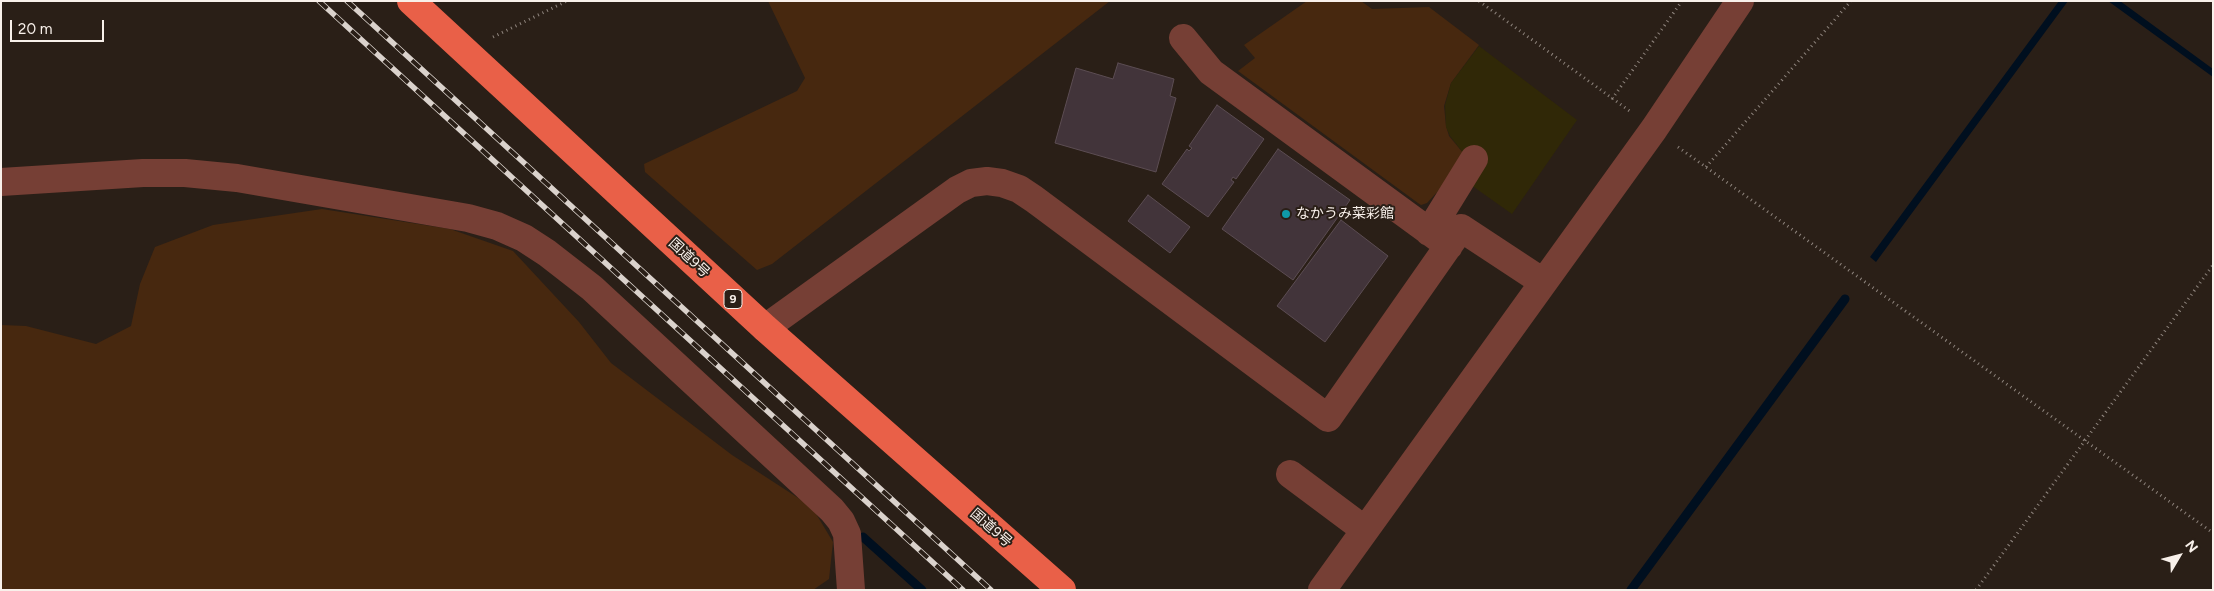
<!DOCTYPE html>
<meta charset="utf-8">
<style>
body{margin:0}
#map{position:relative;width:2214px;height:591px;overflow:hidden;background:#2a1f17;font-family:Figtree,sans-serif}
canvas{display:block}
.frame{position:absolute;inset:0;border:2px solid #f8f0ea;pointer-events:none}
.north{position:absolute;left:2154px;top:531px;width:50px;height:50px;-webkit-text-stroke:4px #2a1f17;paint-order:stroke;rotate:53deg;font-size:14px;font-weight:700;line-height:20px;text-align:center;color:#f8f0ea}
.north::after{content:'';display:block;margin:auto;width:18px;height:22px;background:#f8f0ea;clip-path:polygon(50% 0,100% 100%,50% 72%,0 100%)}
.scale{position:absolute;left:10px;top:20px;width:94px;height:22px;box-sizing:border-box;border:2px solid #f8f0ea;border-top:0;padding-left:6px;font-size:15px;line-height:18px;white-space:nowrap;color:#f8f0ea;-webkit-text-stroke:4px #2a1f17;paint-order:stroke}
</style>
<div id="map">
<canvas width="2214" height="591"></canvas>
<div class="frame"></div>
<div class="north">N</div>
<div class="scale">20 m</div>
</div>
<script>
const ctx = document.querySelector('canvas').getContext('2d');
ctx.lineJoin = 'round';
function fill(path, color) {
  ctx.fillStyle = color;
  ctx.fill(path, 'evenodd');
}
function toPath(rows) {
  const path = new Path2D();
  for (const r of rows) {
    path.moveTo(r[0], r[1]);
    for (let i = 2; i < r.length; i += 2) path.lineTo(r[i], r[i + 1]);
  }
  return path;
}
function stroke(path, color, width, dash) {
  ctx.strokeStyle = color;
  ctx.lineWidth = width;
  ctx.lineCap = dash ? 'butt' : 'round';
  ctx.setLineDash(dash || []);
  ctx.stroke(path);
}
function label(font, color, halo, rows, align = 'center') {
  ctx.font = font + ' Figtree,"Noto Sans JP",sans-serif';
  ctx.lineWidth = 4;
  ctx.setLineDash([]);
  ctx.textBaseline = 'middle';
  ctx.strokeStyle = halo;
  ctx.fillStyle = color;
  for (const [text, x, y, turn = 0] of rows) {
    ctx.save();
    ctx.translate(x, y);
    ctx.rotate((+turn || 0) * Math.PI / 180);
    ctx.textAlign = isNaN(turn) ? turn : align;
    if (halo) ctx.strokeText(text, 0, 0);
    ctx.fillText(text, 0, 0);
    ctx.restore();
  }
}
fill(toPath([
 [768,1,1110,1,772,264,757,270,645,172,644,164,797,91,805,78],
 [1307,1,1361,1,1372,9,1429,7,1479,45,1451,83,1444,106,1446,126,1449,136,1464,154,1440,189,1427,203,1421,205,1418,203,1238,71,1255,58,1244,45],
 [322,209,450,229,513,251,579,322,611,363,732,455,812,507,833,542,829,579,813,590,1,590,1,325,26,326,96,344,131,326,140,284,155,247,213,225]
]), '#47280f');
fill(toPath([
 [1479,46,1577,120,1512,214,1471,185,1464,154,1450,136,1446,127,1445,105,1451,83]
]), '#302807');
fill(toPath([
 [2059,1,2068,1,1876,262,1870,257],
 [2108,1,2120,1,2213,69,2213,77]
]), '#000f1f');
stroke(toPath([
 [863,537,922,590],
 [1631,590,1845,299]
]), '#000f1f', 9);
const building = toPath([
 [1118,63,1174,79,1170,96,1176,98,1156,172,1055,143,1076,68,1113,79,1118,63],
 [1217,105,1264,139,1236,179,1233,177,1231,180,1234,182,1208,217,1162,184,1187,149,1189,151,1192,148,1189,146,1217,105],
 [1278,149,1350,200,1293,280,1222,229,1278,149],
 [1148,195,1190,227,1170,253,1128,221,1148,195],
 [1341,220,1388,256,1325,342,1277,306,1341,220]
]);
fill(building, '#42343a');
stroke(building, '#5c4d53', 1);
stroke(toPath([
 [1479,1,1631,112],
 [493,37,567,1],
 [1612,99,1682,1],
 [1678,147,2213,533],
 [1706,167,1851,1],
 [1976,590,2213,265]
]), '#90867f', 3, [1, 4]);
stroke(toPath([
 [1183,38,1211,72,1449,246],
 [1,182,143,173,185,173,237,178,468,218,497,226,524,238,547,253,592,288,832,510,841,521,847,534,851,590],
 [1429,232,1474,159],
 [765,328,957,190,971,183,987,181,1002,183,1019,189,1034,199,1328,418,1461,228,1543,282],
 [1290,474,1365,530],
 [1322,590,1654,129,1740,1]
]), '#763f35', 28);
stroke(toPath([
 [411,1,765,328,1062,590]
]), '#e96048', 28);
const rail = toPath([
 [319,1,963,590],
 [347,1,991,590]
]);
stroke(rail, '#dad2cc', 5.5);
stroke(rail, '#2a1f17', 4, [11]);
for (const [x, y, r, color] of [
 [1286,214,5,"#0f9aa8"]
]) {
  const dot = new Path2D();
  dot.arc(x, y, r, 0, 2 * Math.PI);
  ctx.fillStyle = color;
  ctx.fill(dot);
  stroke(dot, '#2a1f17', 2);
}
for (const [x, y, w] of [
 [733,299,18]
]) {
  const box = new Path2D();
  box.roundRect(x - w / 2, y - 9.5, w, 19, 4);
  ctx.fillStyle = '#2a1f17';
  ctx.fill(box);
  stroke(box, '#f8f0ea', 1);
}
label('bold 12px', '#f8f0ea', null, [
 ["9",733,299]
]);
label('14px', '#f8f0ea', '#2a1f17', [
 ["なかうみ菜彩館",1296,214]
], 'left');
label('14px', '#f8f0ea', '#2a1f17', [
 ["国道9号",689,258,43],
 ["国道9号",991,528,41]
]);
</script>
